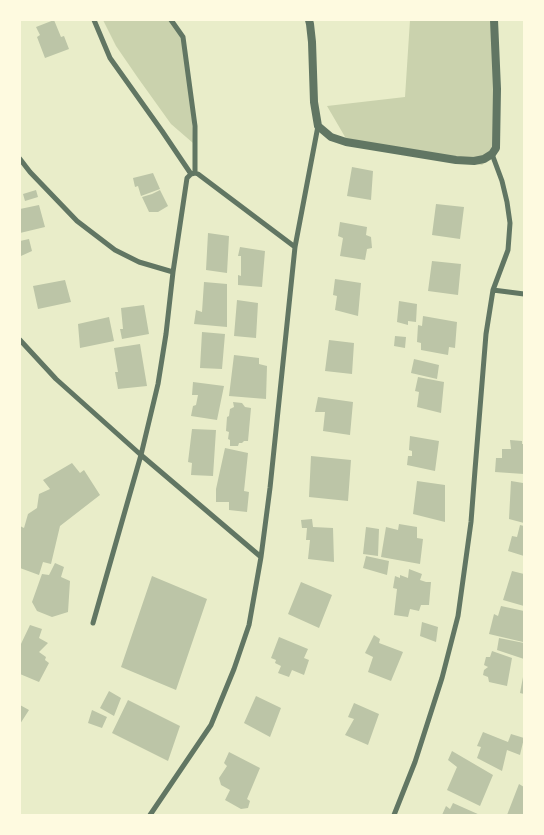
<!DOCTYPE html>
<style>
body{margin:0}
#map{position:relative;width:544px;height:835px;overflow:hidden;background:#e9edc9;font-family:Georgia,serif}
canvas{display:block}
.frame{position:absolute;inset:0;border:21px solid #fefae0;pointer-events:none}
</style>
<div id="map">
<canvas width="544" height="835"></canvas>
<div class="frame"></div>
</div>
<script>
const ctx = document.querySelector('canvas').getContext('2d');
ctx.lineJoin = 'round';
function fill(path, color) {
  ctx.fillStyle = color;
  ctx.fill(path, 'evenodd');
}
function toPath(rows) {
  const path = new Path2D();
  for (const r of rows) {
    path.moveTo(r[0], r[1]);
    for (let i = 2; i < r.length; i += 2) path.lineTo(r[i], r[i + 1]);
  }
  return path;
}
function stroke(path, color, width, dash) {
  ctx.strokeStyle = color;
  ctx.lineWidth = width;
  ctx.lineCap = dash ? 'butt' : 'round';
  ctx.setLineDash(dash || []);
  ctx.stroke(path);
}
fill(toPath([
 [103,20,168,20,185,38,191,98,193,143,171,124,138,78,116,46],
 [410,20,498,20,499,151,482,165,348,142,327,106,405,97]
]), '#cad2ad');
fill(toPath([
 [54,20,61,37,64,36,69,49,45,58,37,37,40,35,36,27],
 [352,167,373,171,371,200,347,196],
 [153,173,160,189,141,196,138,186,135,187,133,178],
 [36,190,38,197,25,201,23,194],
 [160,190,168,206,158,212,149,212,142,197,152,194],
 [436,204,464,207,460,239,432,235],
 [39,205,45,227,20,233,20,209],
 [340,222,367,227,366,235,371,237,372,248,367,249,365,260,340,256,343,238,338,236],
 [208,233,229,236,227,273,206,270],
 [29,239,32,251,21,256,20,241],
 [240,247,265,251,262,287,238,285,238,275,241,276,241,256,238,256],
 [432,261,461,264,458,295,428,291],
 [335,279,361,283,358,316,335,310,337,296,333,295],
 [65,280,71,302,38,309,33,286],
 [204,282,227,284,227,327,194,324,196,310,202,312],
 [237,300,258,303,256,338,234,336],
 [399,301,417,304,416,322,408,321,408,325,397,322],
 [144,305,149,334,122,339,120,329,123,329,121,308],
 [423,316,457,322,455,348,449,347,448,355,421,350,421,343,417,342,418,325,422,326],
 [109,317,114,341,80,348,78,324],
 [202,332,225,334,222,369,200,368],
 [395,336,406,337,405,348,394,346],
 [329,340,354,343,352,374,325,371],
 [140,344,147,386,118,389,115,372,118,372,114,348],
 [234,355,259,358,259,364,267,366,266,399,229,396],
 [414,359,439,365,437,379,411,373],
 [418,377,444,382,441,413,417,407,419,392,415,391],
 [193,382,224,386,217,420,191,416,193,406,196,405,198,395,192,395],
 [318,397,353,402,350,435,323,431,325,412,315,412],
 [233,402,242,403,245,407,251,408,248,441,244,441,242,443,239,443,238,446,230,446,230,440,228,439,229,432,226,431,227,417,229,416,230,409,234,407],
 [192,429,216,430,213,476,191,475,192,463,188,462],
 [410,436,439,441,435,471,407,465,408,456,412,456,412,451,409,450],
 [510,440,522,441,522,444,524,444,524,474,495,472,496,458,502,458,502,449,511,449],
 [225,448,248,453,244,491,249,492,247,512,229,510,229,502,216,502,216,489],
 [311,456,351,460,348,501,309,497],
 [72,463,80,473,84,470,100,495,60,526,51,564,43,562,39,575,20,568,20,526,24,528,28,514,37,508,39,494,50,489,43,480],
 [417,481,445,485,445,522,413,514],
 [511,481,523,483,524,523,509,519],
 [312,519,313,527,333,528,334,562,308,559,310,540,306,540,307,528,302,528,301,520],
 [399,524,417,527,417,538,423,539,420,564,381,557,386,527,398,530],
 [520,525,524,526,524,556,508,551,512,536,517,537],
 [366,527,379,529,378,556,363,554],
 [366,556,389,561,387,575,363,568],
 [55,563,64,567,61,577,70,581,68,612,52,617,37,611,32,602,42,574,49,575],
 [409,569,422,574,420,580,426,582,431,582,429,605,421,605,419,611,410,609,408,617,394,615,397,589,393,588,395,576,400,578,400,575,408,578],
 [512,571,524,574,524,606,503,600],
 [152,576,207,599,176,690,121,667],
 [301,582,332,595,319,628,288,614],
 [501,606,524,611,523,642,489,634,494,614,498,616],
 [422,622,438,627,436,642,420,636],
 [30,625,42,629,39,638,48,643,39,652,46,657,45,660,49,663,39,682,20,674,20,646],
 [374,635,380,639,379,643,403,652,391,681,368,672,373,657,365,653],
 [279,637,308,649,304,658,309,660,304,675,292,670,289,677,278,673,281,666,275,663,276,660,271,658],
 [499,638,524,643,524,659,497,650],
 [492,651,512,658,507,686,489,682,488,677,483,675,484,670,488,667,484,665,486,657,490,657],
 [523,677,524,677,524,694,520,693],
 [109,691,121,698,114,716,100,708],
 [256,696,281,708,270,737,244,723],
 [128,700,180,726,168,761,112,733],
 [354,703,379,714,368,745,345,735,354,719,348,717],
 [20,705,29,710,20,724],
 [92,710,107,717,102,728,88,723],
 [483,732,508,742,511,734,524,738,520,755,507,750,502,771,477,758,481,747,477,746],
 [452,751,493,775,480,806,447,790,457,767,448,760],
 [229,752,260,768,247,799,250,801,248,808,241,809,225,800,230,790,221,785,219,778,227,766,224,763],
 [519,784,524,787,524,815,507,815],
 [453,803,480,815,442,815,446,806,450,809]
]), '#bcc5a7');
stroke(toPath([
 [94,20,110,58,162,131,191,174],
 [171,20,183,37,195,126,195,173],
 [20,159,30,172,77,221,115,250,139,262,173,272,187,178,191,174,195,173,198,174,295,247],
 [493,290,524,294],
 [20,340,56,379,141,455,261,557],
 [93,623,141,455,158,384,166,334,173,272],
 [150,815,211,725,234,669,249,625,261,557,270,488,295,247,318,126],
 [394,815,415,762,442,678,458,616,471,522,475,470,486,334,493,290,508,250,510,223,507,202,502,181,492,154]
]), '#617663', 5);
stroke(toPath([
 [309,20,310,24,312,42,314,102,318,126,331,137,346,142,456,160,474,161,484,159,492,154,496,148,497,89,494,20]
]), '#617663', 8);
</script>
